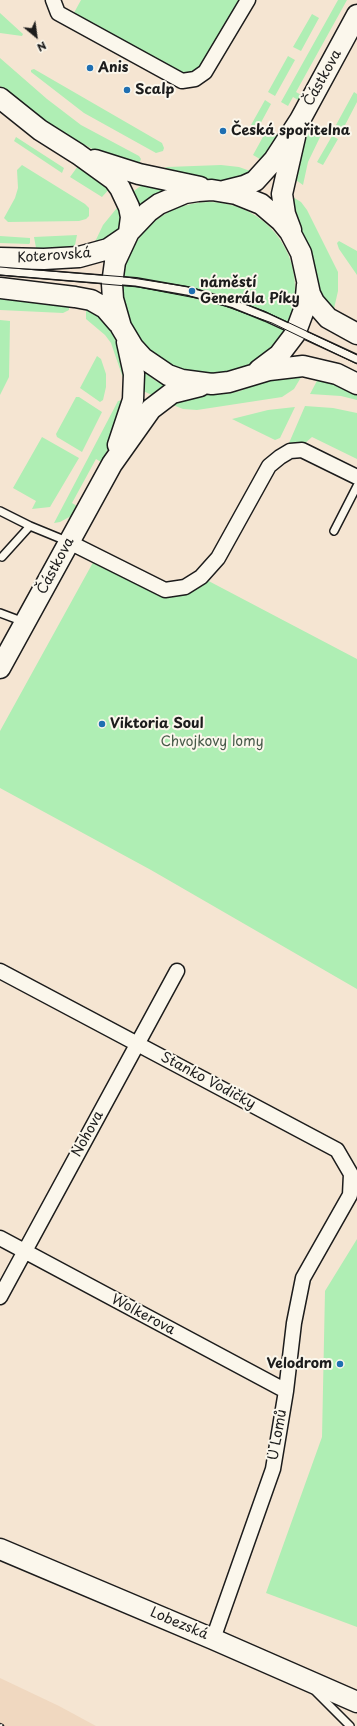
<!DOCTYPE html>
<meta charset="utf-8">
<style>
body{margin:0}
#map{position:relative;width:357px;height:1726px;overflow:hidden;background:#f5e5d2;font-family:"Playpen Sans",sans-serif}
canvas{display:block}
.north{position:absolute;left:16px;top:16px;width:40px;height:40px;-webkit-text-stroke:3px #fbf7ec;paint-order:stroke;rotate:151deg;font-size:11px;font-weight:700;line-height:16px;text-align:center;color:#1c1c1c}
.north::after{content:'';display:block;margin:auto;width:14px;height:18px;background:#1c1c1c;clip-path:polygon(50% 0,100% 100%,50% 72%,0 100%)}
</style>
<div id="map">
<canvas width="357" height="1726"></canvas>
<div class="north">N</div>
</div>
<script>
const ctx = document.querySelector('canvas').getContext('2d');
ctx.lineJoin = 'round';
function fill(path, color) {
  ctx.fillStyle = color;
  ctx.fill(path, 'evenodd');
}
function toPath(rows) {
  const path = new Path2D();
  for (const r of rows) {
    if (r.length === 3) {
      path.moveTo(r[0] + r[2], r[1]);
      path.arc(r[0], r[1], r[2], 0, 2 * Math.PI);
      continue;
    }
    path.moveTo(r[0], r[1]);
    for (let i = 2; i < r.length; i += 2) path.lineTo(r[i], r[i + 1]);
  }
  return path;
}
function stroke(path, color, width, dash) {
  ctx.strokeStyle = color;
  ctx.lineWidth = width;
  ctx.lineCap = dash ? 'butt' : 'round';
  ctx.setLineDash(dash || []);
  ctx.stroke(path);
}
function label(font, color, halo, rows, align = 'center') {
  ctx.font = font + ' "Playpen Sans",sans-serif';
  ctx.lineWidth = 4;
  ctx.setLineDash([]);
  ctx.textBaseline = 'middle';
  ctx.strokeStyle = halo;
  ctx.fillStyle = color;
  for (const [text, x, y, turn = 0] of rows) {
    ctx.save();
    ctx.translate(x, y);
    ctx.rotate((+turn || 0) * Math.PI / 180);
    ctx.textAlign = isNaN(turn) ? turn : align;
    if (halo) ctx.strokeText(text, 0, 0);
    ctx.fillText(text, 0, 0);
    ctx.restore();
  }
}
fill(toPath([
 [0,1678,59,1706,96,1726,0,1726]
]), '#f0d8c0');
fill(toPath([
 [81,0,248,0,205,72,182,81,70,20],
 [338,0,347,0,296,92,303,96,300,101,293,97,288,106,281,102],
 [0,13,23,34,22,36,0,33],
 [312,14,319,18,301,51,293,47],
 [288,56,295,60,275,96,268,92],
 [0,58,47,99,81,125,139,156,141,159,138,166,94,150,67,135,35,115,0,86],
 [34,69,162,143,164,148,163,151,156,153,84,113,31,72,31,70],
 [354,92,357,94,357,102,343,129,336,125],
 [265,100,271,104,258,128,251,125],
 [312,126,322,133,308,162,303,185,293,178,303,145],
 [271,131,280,136,265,162,253,155,264,135,268,137],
 [332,136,338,139,323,165,317,162],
 [16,137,64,168,62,173,14,141],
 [22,165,85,204,89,208,89,216,86,219,79,221,8,222,4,218,15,198,18,188,17,170],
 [221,165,239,167,253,172,232,182,206,180,162,169,167,167],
 [78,166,111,187,102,197,70,177],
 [146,182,166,188,136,209,131,193],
 [291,196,301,202,307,210,338,272,338,291,333,313,326,305,318,287,316,270,309,248,295,216],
 [209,288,86],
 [121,203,123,214,121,227,117,232,93,246,103,225],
 [77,235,74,250,37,253,34,237],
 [0,236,30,238,30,243,29,244,0,243],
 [339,241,357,251,357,275,339,249,337,243],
 [0,295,69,303,69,310,63,313,0,310],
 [86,307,104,319,114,337,127,367,124,381,111,343,105,335,86,319],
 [0,320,10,321,9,377,0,395],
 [97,356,101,359,106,374,106,387,103,400,100,402,80,388],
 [141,370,156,381,166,386,154,396,141,390],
 [303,374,294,389,282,397,197,410,183,409,168,403,192,395,226,394,240,391,274,377],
 [319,377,357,391,357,400,341,396,310,394],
 [76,397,79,397,102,412,82,452,57,437,56,434],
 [122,400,127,401,107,451,101,462,96,459,72,503,77,506,75,511,71,516,60,522,54,523,118,401],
 [305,406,333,408,357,413,357,459,312,437,303,445,289,443],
 [295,407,280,438,275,440,232,419,268,410],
 [42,437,79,458,50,507,32,509,36,501,13,488],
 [96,557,165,590,201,577,357,659,357,989,151,870,0,788,0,731],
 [357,1239,357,1627,266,1593,322,1437,325,1291]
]), '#afeeb4');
const lane = toPath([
 [0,271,136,282,187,291,234,304,266,317,357,359],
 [0,511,30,526,69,542],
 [334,531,357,486],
 [2,557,30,526],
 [0,613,24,622],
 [316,1692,350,1726]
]);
const street = toPath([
 [53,0,58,13,182,81,195,79,205,72,248,0],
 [69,542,165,590,185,587,201,577,218,558,269,466,280,457,290,451,302,450,357,477],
 [0,971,337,1150,351,1174,350,1195,303,1278,294,1323,286,1391,273,1469,213,1639],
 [0,1238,286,1391],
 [0,1297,177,971]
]);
const secondary = toPath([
 [0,98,40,130,78,154,114,180,120,188,129,207,131,217,129,232],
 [95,160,139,174,200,187],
 [224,191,244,186,255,181,274,160,300,120,357,15],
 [291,230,285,214,282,194,295,137],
 [0,258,44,259,79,257,108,249,127,236],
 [0,288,75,297,91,300,105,308,118,323],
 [357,334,328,318,314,302,310,294,301,253,290,232,281,221,261,204,236,194,212,190,198,191,185,193,159,204,148,212,129,232,115,262,112,284,113,299,121,327,133,347,143,358,168,375,182,380,212,384,229,382,269,370,303,366,337,374,357,384],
 [259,370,279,355,295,334,305,307,307,285],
 [118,445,133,400,134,374,127,342],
 [0,668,112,464,151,409,172,393,200,386],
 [0,1549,213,1639,357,1702]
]);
stroke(lane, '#1c1c1c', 10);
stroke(street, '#1c1c1c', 17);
stroke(secondary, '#1c1c1c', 23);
stroke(lane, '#fbf7ec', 7);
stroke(street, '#fbf7ec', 14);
stroke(secondary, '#fbf7ec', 20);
stroke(toPath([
 [0,267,126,277,190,287,228,298,264,311,357,355],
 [0,275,138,287,201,299,225,306,272,323,357,364]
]), '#1c1c1c', 1);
const rail = toPath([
 [0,1725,2,1726]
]);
stroke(rail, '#1c1c1c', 4.5);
stroke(rail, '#fbf7ec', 3, [9]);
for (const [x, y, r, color] of [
 [90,68,4,"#1f6fb2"],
 [127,90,4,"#1f6fb2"],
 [223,131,4,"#1f6fb2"],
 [192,291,4,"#1f6fb2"],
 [102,724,4,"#1f6fb2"],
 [340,1364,4,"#1f6fb2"]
]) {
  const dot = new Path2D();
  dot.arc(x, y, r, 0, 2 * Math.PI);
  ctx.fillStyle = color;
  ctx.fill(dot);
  stroke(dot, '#fbf7ec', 1.5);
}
label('bold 14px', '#1c1c1c', '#fbf7ec', [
 ["Anis",98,68],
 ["Scalp",135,90],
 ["Česká spořitelna",231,131],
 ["náměstí",200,283],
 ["Generála Píky",200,299],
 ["Viktoria Soul",110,724],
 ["Velodrom",332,1364,"right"]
], 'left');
label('14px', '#1c1c1c', '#fbf7ec', [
 ["Částkova",323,78,-61],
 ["Koterovská",54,256,-4],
 ["Částkova",56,566,-62],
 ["Stanko Vodičky",208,1081,28],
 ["Nohova",88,1134,-61],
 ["Wolkerova",143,1315,28],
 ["U Lomů",278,1435,-80],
 ["Lobezská",179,1624,23]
]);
label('14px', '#485b4a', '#fbf7ec', [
 ["Chvojkovy lomy",212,742]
]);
</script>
